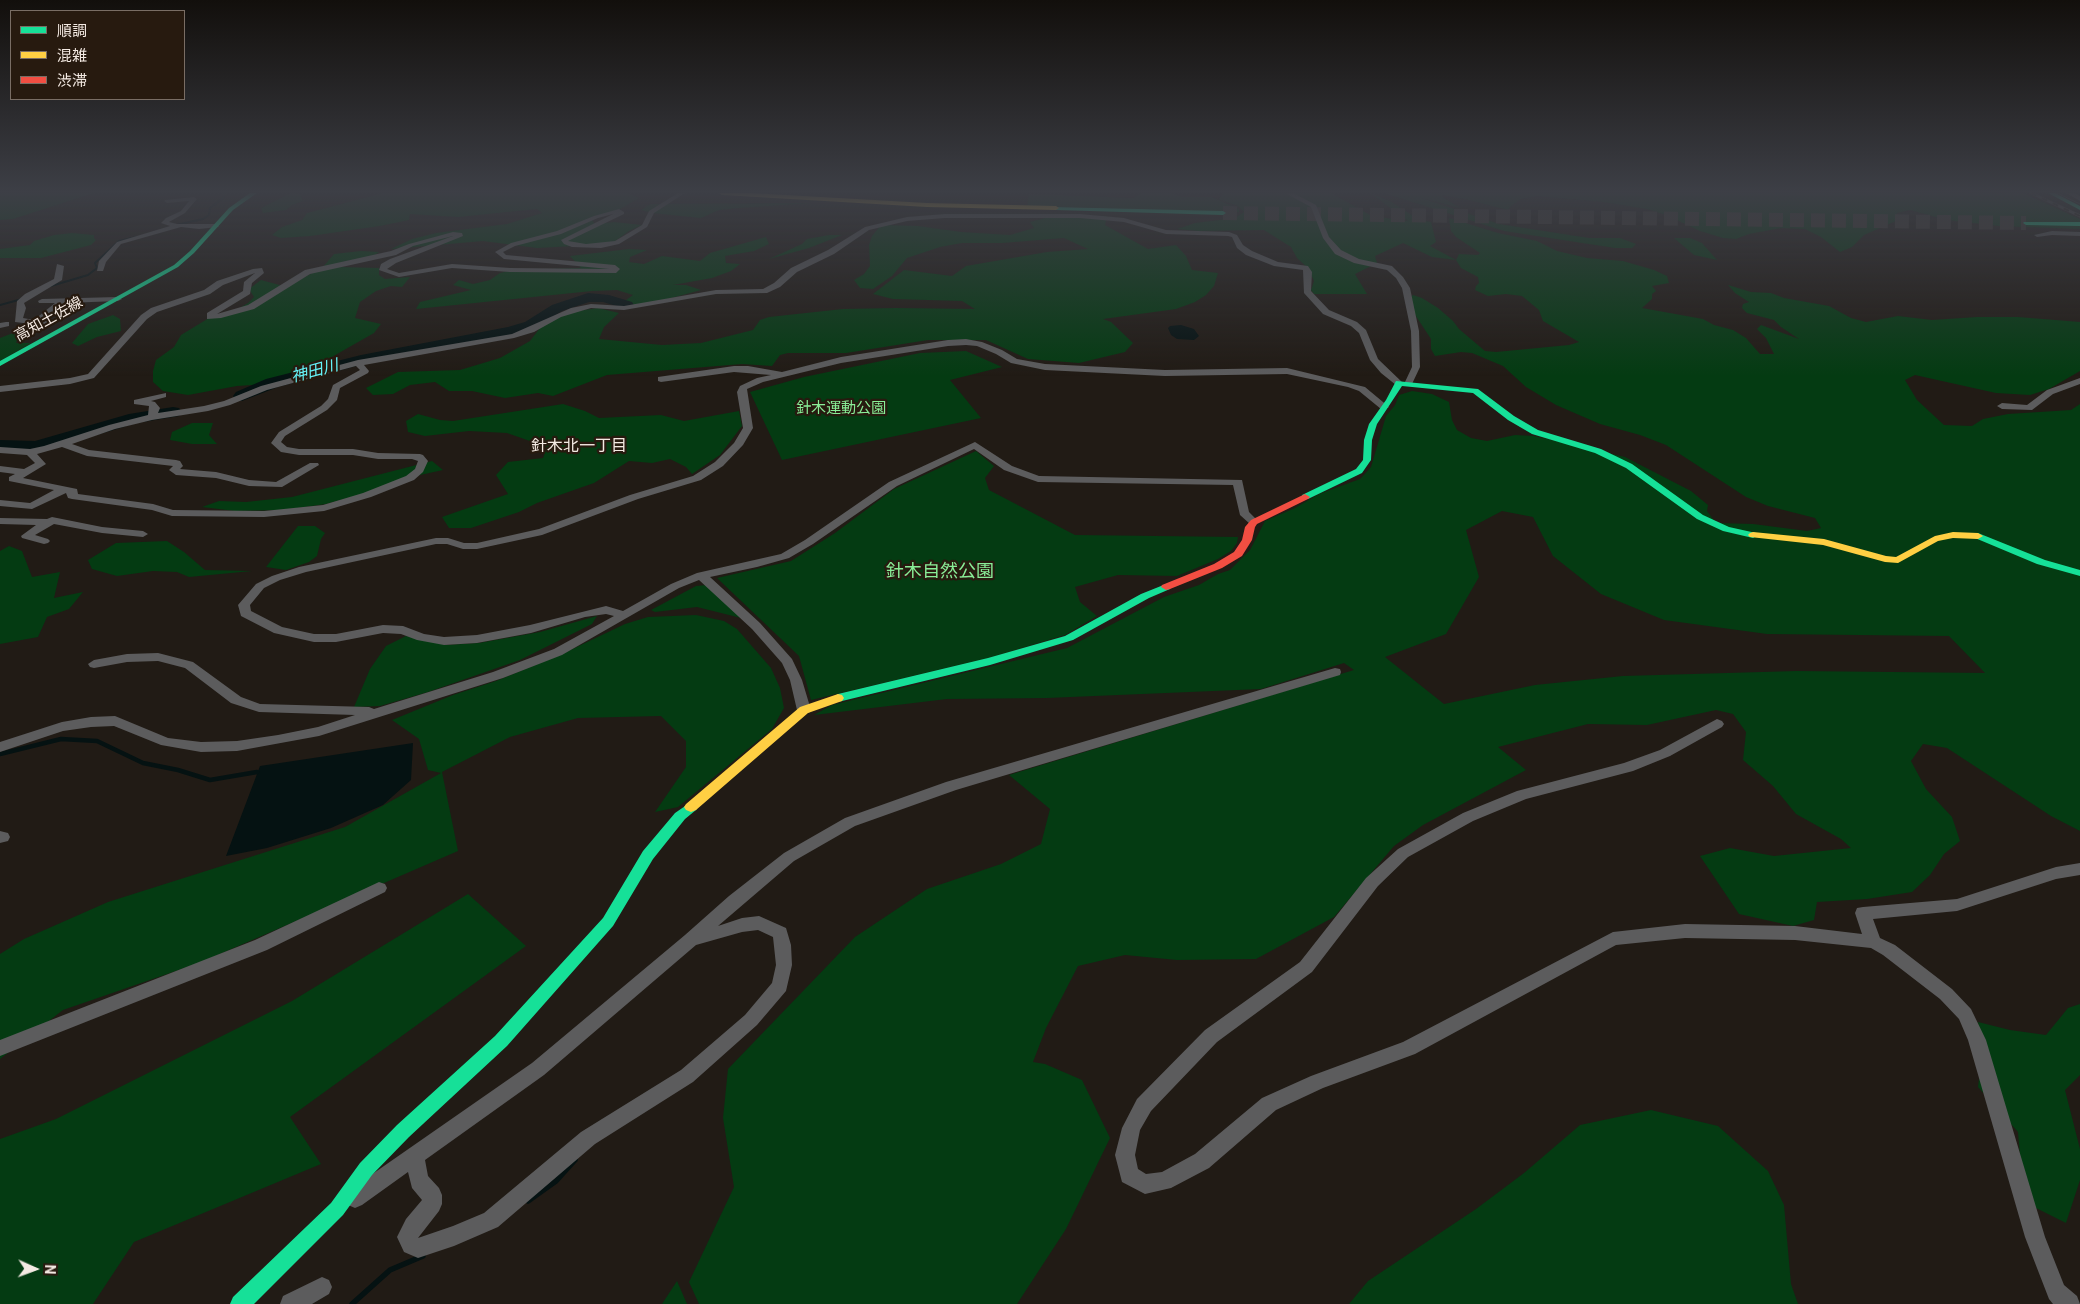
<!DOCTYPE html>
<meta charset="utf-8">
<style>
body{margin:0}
#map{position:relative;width:2080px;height:1304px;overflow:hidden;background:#211b15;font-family:Roboto,"Noto Sans JP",sans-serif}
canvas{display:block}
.legend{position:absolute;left:10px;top:10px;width:175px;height:90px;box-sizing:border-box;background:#271a0f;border:1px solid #796d64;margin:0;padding:6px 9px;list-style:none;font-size:15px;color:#f4eae3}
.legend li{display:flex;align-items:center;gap:10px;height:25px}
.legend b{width:25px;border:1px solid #796d64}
.north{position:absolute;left:10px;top:1244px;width:50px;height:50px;-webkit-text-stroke:4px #271a0f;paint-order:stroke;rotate:92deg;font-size:14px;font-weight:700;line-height:20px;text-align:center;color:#f4eae3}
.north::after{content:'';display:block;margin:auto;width:18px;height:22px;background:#f4eae3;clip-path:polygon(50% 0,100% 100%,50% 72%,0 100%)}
</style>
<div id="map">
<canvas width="2080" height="1304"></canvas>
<ul class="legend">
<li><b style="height:6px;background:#16e098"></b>順調</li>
<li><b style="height:6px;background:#ffcf43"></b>混雑</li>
<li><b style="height:6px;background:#f24e42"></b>渋滞</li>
</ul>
<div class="north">N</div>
</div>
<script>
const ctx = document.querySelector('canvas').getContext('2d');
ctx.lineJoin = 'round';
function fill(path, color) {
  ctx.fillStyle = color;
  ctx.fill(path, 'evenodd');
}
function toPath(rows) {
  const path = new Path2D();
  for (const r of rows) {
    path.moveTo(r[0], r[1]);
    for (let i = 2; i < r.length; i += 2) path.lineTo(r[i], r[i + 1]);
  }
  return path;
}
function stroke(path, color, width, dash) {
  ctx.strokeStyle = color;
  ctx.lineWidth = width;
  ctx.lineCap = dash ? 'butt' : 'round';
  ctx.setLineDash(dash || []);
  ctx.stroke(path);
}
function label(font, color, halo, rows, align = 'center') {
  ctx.font = font + ' Roboto,"Noto Sans JP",sans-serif';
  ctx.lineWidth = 4.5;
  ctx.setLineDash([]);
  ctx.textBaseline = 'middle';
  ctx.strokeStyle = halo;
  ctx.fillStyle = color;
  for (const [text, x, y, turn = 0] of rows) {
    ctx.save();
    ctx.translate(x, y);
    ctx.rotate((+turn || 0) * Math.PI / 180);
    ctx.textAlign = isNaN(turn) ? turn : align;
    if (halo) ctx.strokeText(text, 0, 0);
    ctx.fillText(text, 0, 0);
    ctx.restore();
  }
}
fill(toPath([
 [0,193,94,193,13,219,0,220],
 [291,193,300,194,303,201,292,205,286,210,263,213,261,208],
 [383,193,627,193,639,198,615,212,592,220,595,224,614,222,642,225,629,231,611,244,537,248,483,241,391,249,412,239,436,233,507,224,542,213,537,209,458,217,410,214,409,220,380,226,310,236,281,238,272,235,282,227,302,220,307,213],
 [1142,193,1170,193,1182,197,1212,197,1239,209,1239,212,1027,206,1029,194,1133,198],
 [1221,193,1331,193,1372,216,1408,221,1370,193,1390,201,1419,220,1431,222,1436,242,1430,246,1456,260,1459,254,1478,255,1480,253,1456,237,1451,231,1449,218,1498,233,1537,241,1557,251,1587,258,1623,261,1654,270,1667,276,1669,283,1652,286,1656,291,1652,294,1652,299,1642,308,1703,319,1714,325,1733,330,1746,338,1760,354,1774,354,1766,338,1757,329,1761,325,1799,339,1781,327,1774,320,1747,313,1742,308,1743,304,1749,302,1735,293,1728,285,1751,292,1771,293,1784,298,1829,306,1851,318,1866,322,1898,316,1932,320,1977,317,2018,317,2080,322,2080,371,2049,389,2030,395,1996,393,1915,375,1905,380,1917,400,1944,425,1972,426,1983,419,2008,414,2071,410,2080,404,2080,831,2051,816,1947,748,1923,744,1911,761,1926,789,1952,817,1960,841,1944,854,1930,875,1912,892,1867,899,1817,902,1814,920,1793,926,1739,914,1700,856,1730,848,1774,856,1851,848,1841,839,1796,814,1773,786,1743,760,1746,732,1733,714,1716,710,1647,725,1588,724,1498,747,1526,770,1423,825,1394,846,1334,917,1256,959,1177,960,1125,955,1078,966,1046,1028,1033,1062,1045,1064,1082,1080,1110,1138,1066,1229,1017,1304,699,1304,689,1282,734,1187,723,1118,728,1069,855,937,927,889,1001,864,1041,844,1050,809,1009,775,1354,670,1344,663,1261,689,1047,698,947,699,814,715,832,705,1067,648,1164,597,1199,585,1218,574,1230,570,1250,550,1265,521,1295,508,1319,494,1360,479,1371,467,1386,416,1395,405,1399,395,1412,391,1432,394,1449,402,1452,420,1457,430,1471,438,1487,441,1515,435,1534,436,1625,457,1691,491,1708,505,1707,511,1716,523,1753,524,1807,531,1821,528,1815,518,1768,506,1746,497,1666,445,1640,435,1600,424,1556,405,1526,387,1503,366,1472,353,1461,352,1435,356,1431,349,1431,339,1406,301,1413,295,1422,298,1438,308,1453,321,1459,329,1485,351,1496,352,1569,345,1579,342,1543,321,1539,310,1522,296,1506,294,1488,296,1475,290,1476,286,1479,283,1478,277,1461,268,1456,260,1432,257,1403,243,1375,256,1377,263,1355,274,1367,294,1314,294,1311,290,1314,281,1308,268,1297,258,1291,247,1264,230,1198,231,1177,229,1195,223,1235,218,1244,212,1238,206,1218,199,1224,194],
 [1502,511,1533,517,1553,556,1601,594,1664,620,1767,634,1949,636,1985,673,1797,671,1623,676,1535,685,1444,704,1385,657,1446,634,1479,577,1466,530],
 [1384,193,2023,193,2080,219,2080,229,1999,226,1947,220,1910,210,1897,213,1896,221,1864,235,1852,247,1840,252,1821,237,1805,229,1781,228,1749,234,1736,239,1723,238,1700,231,1666,215,1647,209,1603,202,1537,196,1521,199,1511,206,1508,210,1465,199,1442,195,1444,198,1460,208,1422,198,1499,224,1589,238,1620,238,1636,244,1632,248,1615,248,1504,231],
 [813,203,739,208,719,210,701,218,652,213,641,210,650,204],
 [1056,215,1107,216,1105,225,1148,249,1176,245,1186,256,1192,270,1218,273,1214,286,1206,295,1195,302,1176,309,1103,319,1111,322,1133,343,1125,352,1079,363,1028,359,986,340,928,340,846,353,788,353,780,355,772,366,742,364,607,375,553,396,538,393,505,398,472,391,449,391,435,382,410,385,393,394,373,395,366,388,398,372,460,370,500,358,530,341,543,324,571,312,598,308,619,313,604,327,599,339,662,345,701,343,753,330,760,320,769,317,843,309,896,308,975,309,962,301,893,299,873,294,904,270,952,276,966,266,1047,252,1088,249,1064,238,1002,243,962,243,940,247,907,258,892,276,873,289,860,288,854,280,864,274,870,266,869,245,872,236,881,225,918,226,961,232,1010,235,1034,228,1030,222],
 [72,233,94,235,94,238,96,240,91,245,41,258,0,258,0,249,30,245,34,241,54,235],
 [829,235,842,235,809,248,769,259,802,244,807,239],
 [766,237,769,244,754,251,725,256,726,263,740,264,731,271,712,278,673,285,686,285,701,290,657,302,638,305,622,303,633,295,617,290,592,291,416,309,420,302,471,290,453,285,459,280,473,284,490,280,500,273,513,270,581,268,570,256,629,249,647,250,630,257,629,262,644,264,662,256,700,261,710,253],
 [1674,238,1690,238,1702,243,1717,260,1694,255],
 [361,251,379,252,374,256,342,262,339,267,379,268,379,275,385,279,410,277,402,287,391,286,376,291,360,302,355,318,381,324,374,333,323,362,267,384,237,386,188,395,163,391,153,382,153,371,156,360,174,347,181,335,209,318,231,313,248,303,254,297,249,289,261,280,287,287,323,267,334,254],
 [113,315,120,319,121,331,97,337,78,346,72,343,88,324],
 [21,330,16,343,31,343,0,361,0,338],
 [966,351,1002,367,950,380,981,418,782,460,750,392,804,377,920,353],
 [563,404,585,411,599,418,661,415,684,421,739,411,742,426,720,455,692,474,686,467,670,459,652,463,629,461,594,483,537,503,519,512,471,528,449,528,442,517,508,494,496,475,508,462,543,458,547,447,507,433,469,431,425,436,408,432,406,421,418,414,440,420,453,421],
 [192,423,213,423,209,435,217,444,192,444,170,440,172,432],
 [976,451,994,466,985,478,989,490,1075,535,1238,537,1237,543,1231,551,1218,559,1177,576,1118,575,1075,587,1080,602,1097,616,1065,635,988,658,811,700,799,656,717,578,791,561,835,533,894,489],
 [432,461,443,470,411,477,366,493,326,504,283,510,235,511,202,507,219,501,246,502,292,497],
 [298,526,315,526,325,533,321,539,317,556,309,562,286,570,266,567],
 [167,541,184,552,205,570,252,571,189,577,177,572,153,571,117,576,92,569,88,560,116,543],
 [9,546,22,551,32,577,60,572,54,598,83,592,69,609,47,617,38,637,0,644,0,551],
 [707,585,741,618,697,607,655,612,651,610,696,586],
 [696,615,724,621,737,629,771,668,780,688,784,708,772,729,678,807,655,812,686,767,686,741,661,716,578,718,510,737,442,772,458,851,199,963,63,1010,0,1059,0,954,24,939,108,902,345,827,441,773,428,770,419,739,392,720,453,695,496,681,560,655,625,624,648,617],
 [597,616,592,624,520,660,428,692,380,706,354,707,370,669,386,646,406,636,446,645,479,643,540,632],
 [468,894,526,946,290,1117,321,1164,134,1242,93,1304,0,1304,0,1139,56,1119,292,1001],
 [2080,1004,2080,1075,2065,1090,2080,1149,2080,1180,2066,1223,2024,1202,2018,1132,1978,1087,1983,1048,1978,1022,2010,1030,2046,1035,2068,1008],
 [1651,1110,1718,1126,1768,1171,1784,1205,1791,1284,1798,1304,1349,1304,1368,1281,1476,1209,1524,1173,1580,1125],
 [677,1281,687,1304,662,1304]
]), '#043b12');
fill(toPath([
 [1181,325,1194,329,1199,336,1194,340,1177,339,1171,335,1168,328,1170,326],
 [413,743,411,780,383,805,331,828,267,848,226,856,260,766]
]), '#051212');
stroke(toPath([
 [176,225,203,219,209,215,210,208,223,198,225,193],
 [51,286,88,275,97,268,95,263,119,241,136,237],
 [0,305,22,299]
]), '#051212', 2);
stroke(toPath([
 [0,754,61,739,97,741,143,763,178,770,210,780,257,772]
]), '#051212', 4.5);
stroke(toPath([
 [528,1201,556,1181,575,1160],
 [352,1304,390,1270,423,1256]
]), '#051212', 5.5);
fill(toPath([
 [588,293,609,295,632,302,634,305,632,308,627,309,603,302,589,302,562,311,535,328,516,334,368,363,278,387,242,401,236,400,233,396,236,392,266,379,361,355,508,327,525,322,552,305,588,293],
 [173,407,179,408,182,412,179,416,137,423,36,453,0,452,0,440,35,441,129,414,173,407]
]), '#051212');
stroke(toPath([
 [1223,213,2026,223]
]), '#413a34', 14, [14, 7]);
fill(toPath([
 [678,193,685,193,654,213,647,227,619,244,601,248,572,247,564,244,561,240,613,214,598,218,561,234,515,246,503,252,506,255,615,265,620,269,616,273,510,272,452,268,399,277,379,270,381,264,390,259,453,236,413,246,396,255,310,274,254,309,221,318,207,319,207,313,243,291,244,282,255,273,223,285,210,294,157,312,147,319,94,378,70,384,0,392,0,386,70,378,88,374,141,315,151,308,204,290,217,281,253,269,262,268,264,273,252,283,250,294,217,314,248,305,305,270,391,251,409,244,453,232,462,233,463,236,396,263,387,269,399,273,452,264,510,268,609,269,504,259,495,252,511,243,557,231,594,216,619,209,624,212,624,214,568,241,586,244,615,241,642,225,649,211,678,193],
 [1285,193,1293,193,1316,205,1329,237,1341,250,1359,259,1392,266,1403,277,1410,288,1419,331,1420,367,1412,384,1406,384,1405,382,1412,367,1411,331,1402,288,1396,278,1387,270,1354,263,1335,254,1323,238,1311,207,1285,193],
 [2066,193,2074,193,2080,196,2080,201,2066,193],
 [194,197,197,199,185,213,169,222,177,224,216,224,219,226,218,227,199,229,181,227,121,244,106,262,103,271,97,271,99,261,117,242,170,226,161,223,166,218,181,211,189,201,167,203,164,201,165,200,194,197],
 [945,214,1080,214,1124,218,1166,230,1229,232,1237,235,1243,245,1252,251,1278,262,1308,266,1312,272,1311,291,1329,310,1357,322,1366,330,1378,359,1403,383,1402,385,1396,385,1381,373,1370,360,1359,333,1351,326,1323,314,1304,293,1303,270,1274,266,1246,255,1237,248,1232,237,1228,236,1166,234,1124,222,1080,218,945,218,907,221,869,230,834,254,797,272,780,287,767,293,716,294,624,310,591,308,561,317,534,332,514,338,364,365,369,371,368,373,340,388,337,400,327,410,285,436,281,442,287,447,299,449,353,449,378,453,420,454,423,455,428,461,423,472,414,480,371,497,324,511,264,517,172,516,152,510,72,499,68,498,66,493,32,509,0,506,0,500,30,503,54,490,9,481,9,477,15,474,0,472,0,466,24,469,35,463,27,455,0,453,0,447,30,449,44,446,109,425,148,415,149,406,134,404,134,400,166,393,166,397,151,401,155,402,160,408,158,413,204,406,224,401,261,386,358,360,512,334,571,308,591,304,624,306,716,290,763,289,774,283,791,268,828,250,865,227,907,217,945,214],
 [356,366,360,370,333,385,328,399,321,406,279,432,271,443,281,452,299,455,353,455,378,459,412,459,418,461,415,469,406,476,363,493,323,505,264,511,173,510,153,504,78,494,77,489,23,478,46,464,37,454,62,447,87,456,173,466,169,470,176,475,216,478,249,486,282,487,319,465,318,463,310,463,276,482,249,480,216,472,180,469,183,466,180,461,176,460,89,450,72,444,115,429,152,420,208,411,230,405,267,390,356,366],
 [2052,231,2080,232,2080,236,2052,235,2037,237,2034,235,2052,231],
 [57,264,64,266,62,280,24,303,26,308,23,318,34,320,55,303,39,303,38,301,42,299,118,297,122,299,118,301,65,303,43,320,54,320,54,324,51,324,40,325,15,322,17,301,25,294,54,279,57,264],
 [6,322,9,322,9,326,0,328,0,323,6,322],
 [966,339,982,342,1002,350,1017,359,1045,364,1165,370,1287,368,1365,387,1389,407,1384,410,1381,409,1359,391,1348,387,1287,374,1165,376,1045,370,1011,363,996,354,977,346,966,345,948,346,841,363,763,382,747,389,753,428,743,445,723,466,701,480,638,499,542,535,477,549,463,549,447,544,436,544,306,572,280,580,264,588,250,605,251,611,282,627,314,634,336,634,383,625,403,626,424,634,444,637,477,635,530,625,606,606,623,611,671,584,697,573,781,554,805,540,889,482,975,442,1012,466,1039,476,1242,480,1249,512,1259,522,1254,525,1250,524,1240,515,1233,485,1038,482,1004,470,974,449,897,486,813,544,789,558,757,567,710,577,760,623,792,659,802,680,811,710,809,713,799,713,797,710,790,680,782,663,752,629,699,580,679,588,562,655,503,678,319,736,237,751,201,752,161,745,114,726,91,727,63,731,0,752,0,742,62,722,91,717,115,716,168,738,201,742,237,741,278,735,318,727,355,715,259,712,231,703,185,668,158,661,127,662,94,668,90,667,88,664,94,660,127,654,158,653,193,662,241,697,260,704,369,707,374,709,493,672,554,649,614,616,606,614,585,617,531,633,477,643,444,645,417,640,401,634,383,633,336,642,314,642,274,633,241,616,238,605,256,584,272,576,299,567,436,538,448,538,464,543,477,543,539,529,630,495,693,476,715,462,734,443,743,428,737,392,740,386,757,378,771,375,734,372,661,382,658,381,658,377,734,366,748,366,782,372,841,357,948,340,966,339],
 [2080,378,2080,384,2053,394,2032,410,2002,409,1997,406,2002,403,2027,405,2047,390,2080,378],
 [52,517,102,527,143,531,148,534,143,537,102,533,54,524,35,535,48,539,50,541,48,543,44,544,22,538,21,536,36,525,0,524,0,518,47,519,52,517],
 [1335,668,1340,669,1341,672,1340,675,956,790,855,826,794,861,718,926,742,918,759,916,786,928,791,945,792,965,786,991,757,1025,693,1082,595,1144,498,1227,454,1246,418,1258,404,1252,397,1237,406,1219,422,1200,412,1188,408,1172,362,1205,355,1208,348,1205,345,1198,348,1191,532,1063,685,935,729,896,784,853,845,818,946,782,1335,668],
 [758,930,773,937,776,965,772,983,745,1015,681,1070,581,1132,484,1213,453,1226,418,1238,439,1211,442,1204,442,1195,439,1188,428,1176,425,1160,544,1075,696,945,742,932,758,930],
 [1717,719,1722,721,1724,724,1722,727,1670,756,1633,771,1526,799,1473,821,1408,857,1378,886,1312,972,1217,1042,1151,1111,1140,1130,1135,1155,1138,1169,1146,1174,1162,1172,1195,1154,1262,1098,1311,1076,1403,1042,1613,932,1685,924,1795,926,1862,934,1855,913,1857,908,1863,907,1957,899,2056,867,2080,863,2080,875,2056,879,1957,911,1873,919,1880,938,1895,945,1952,989,1971,1009,1986,1040,2045,1237,2064,1285,2077,1296,2080,1304,2053,1304,2049,1299,2025,1237,1968,1040,1959,1019,1940,999,1883,955,1871,948,1795,940,1685,938,1616,945,1415,1054,1323,1088,1276,1110,1209,1168,1171,1188,1145,1194,1122,1182,1115,1155,1122,1128,1137,1099,1205,1030,1300,962,1366,878,1398,849,1463,813,1517,791,1624,763,1660,750,1717,719],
 [0,831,8,833,10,837,8,841,0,843,0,831],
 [379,882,385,884,387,888,385,892,267,950,0,1056,0,1040,255,940,379,882],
 [322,1277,329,1280,332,1287,329,1294,312,1304,280,1304,283,1296,322,1277]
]), '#5c5c5d');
fill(toPath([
 [250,193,257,193,233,210,194,253,178,267,0,366,0,361,174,265,190,251,229,208,250,193],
 [2048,193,2055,193,2080,206,2080,210,2048,193],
 [1054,207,1223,211,1226,213,1223,215,1056,210,1053,208,1054,207],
 [2024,222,2080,222,2080,226,2026,225,2023,223,2024,222],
 [1396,381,1478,389,1514,416,1538,430,1601,449,1632,464,1703,515,1729,527,1756,533,1758,535,1753,538,1723,531,1697,519,1626,468,1595,453,1532,434,1508,420,1473,393,1402,386,1377,424,1372,440,1371,460,1362,473,1308,499,1302,499,1302,495,1356,469,1363,460,1364,440,1369,424,1386,400,1396,381],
 [1978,533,2045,560,2080,570,2080,576,2037,564,1975,538,1973,536,1978,533],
 [1166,584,1170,585,1171,587,1170,589,1149,598,1073,640,990,665,838,702,832,698,838,694,988,658,1065,636,1141,594,1166,584],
 [691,802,696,804,698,807,696,810,685,819,653,859,613,926,507,1046,409,1137,372,1175,343,1215,254,1304,230,1304,233,1297,331,1203,360,1163,397,1125,495,1036,603,918,643,851,675,813,691,802]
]), '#16e098');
fill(toPath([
 [719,193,751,193,927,203,1056,206,1059,208,1056,210,927,207,722,195,719,193],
 [1753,532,1824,539,1886,556,1896,557,1935,536,1953,532,1978,533,1983,536,1978,539,1953,538,1938,541,1898,563,1885,562,1823,545,1750,537,1748,535,1750,533,1753,532],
 [838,694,842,695,844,698,842,701,808,713,696,810,691,812,686,810,684,807,686,804,800,707,838,694]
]), '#ffcf43');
fill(toPath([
 [1305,494,1310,497,1308,499,1257,524,1255,527,1252,540,1242,556,1222,568,1170,589,1166,590,1161,587,1162,585,1214,564,1234,552,1242,540,1245,527,1251,520,1305,494]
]), '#f24e42');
stroke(toPath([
 [2057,193,2080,204]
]), '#575351', 1);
const rail = toPath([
 [2031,193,2080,216]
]);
stroke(rail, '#575351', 3);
stroke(rail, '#271a0f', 2, [6]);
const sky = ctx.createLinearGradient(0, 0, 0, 376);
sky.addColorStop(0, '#120f0c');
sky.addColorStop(0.51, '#3d3f46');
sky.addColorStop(1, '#3d3f4600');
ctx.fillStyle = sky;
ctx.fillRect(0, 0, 2080, 376);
label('15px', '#f4eae3', '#271a0f', [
 ["高知土佐線",49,320,-29]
]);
label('15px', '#89ed97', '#271a0f', [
 ["針木運動公園",841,409]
]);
label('italic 16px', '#65f3f8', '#271a0f', [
 ["神田川",315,372,-15]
]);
label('16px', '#f4eae3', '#271a0f', [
 ["針木北一丁目",579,447]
]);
label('18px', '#89ed97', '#271a0f', [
 ["針木自然公園",940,572]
]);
</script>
